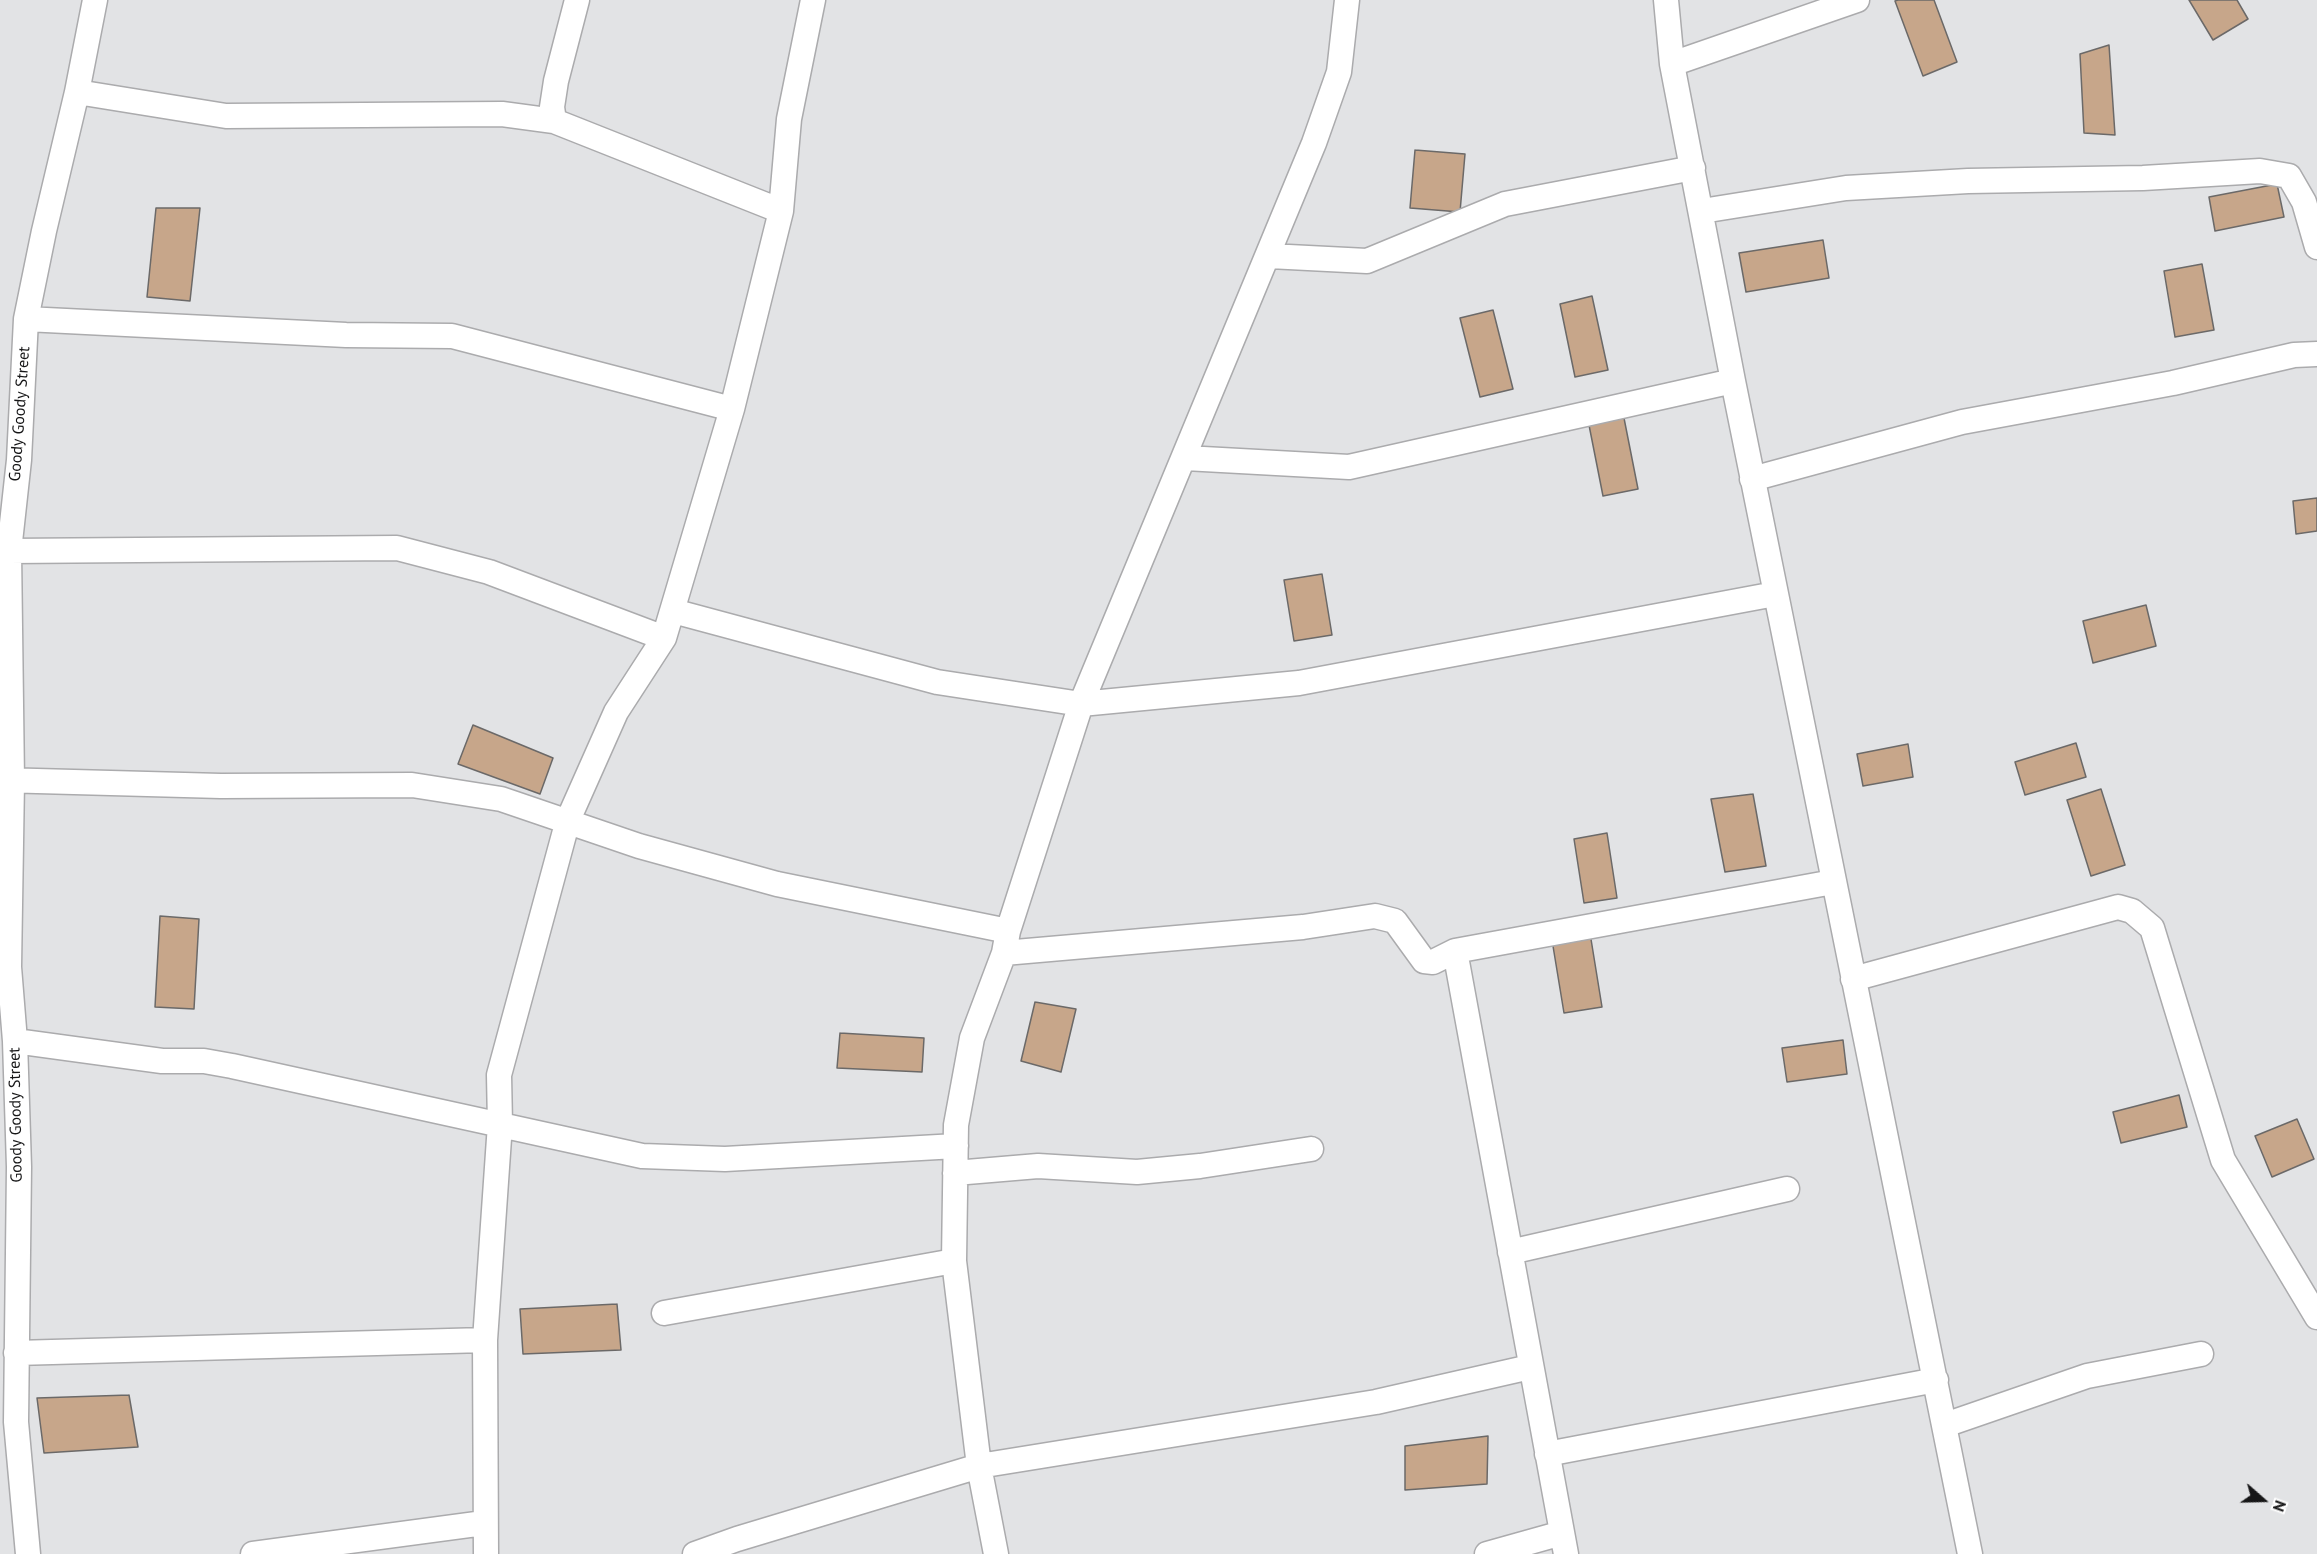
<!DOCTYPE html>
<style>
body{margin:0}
#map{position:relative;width:2317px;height:1554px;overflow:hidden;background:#e2e3e5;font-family:"PT Sans",sans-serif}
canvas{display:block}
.north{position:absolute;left:2233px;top:1470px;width:60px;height:60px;-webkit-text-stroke:4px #fff;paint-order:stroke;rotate:110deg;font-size:16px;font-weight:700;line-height:24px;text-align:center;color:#161617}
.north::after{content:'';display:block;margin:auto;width:21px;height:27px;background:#161617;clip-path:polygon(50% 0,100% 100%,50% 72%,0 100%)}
</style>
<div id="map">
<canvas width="2317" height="1554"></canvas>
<div class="north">N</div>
</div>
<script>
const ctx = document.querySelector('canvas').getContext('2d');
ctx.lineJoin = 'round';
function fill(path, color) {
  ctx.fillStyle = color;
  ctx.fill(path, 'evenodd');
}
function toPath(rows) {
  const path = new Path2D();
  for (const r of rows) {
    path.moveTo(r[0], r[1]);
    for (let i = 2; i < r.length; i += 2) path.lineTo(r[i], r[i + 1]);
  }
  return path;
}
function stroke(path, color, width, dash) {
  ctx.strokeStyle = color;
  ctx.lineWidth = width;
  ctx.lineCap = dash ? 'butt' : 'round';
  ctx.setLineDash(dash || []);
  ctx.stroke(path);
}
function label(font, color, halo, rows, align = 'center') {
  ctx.font = font + ' "PT Sans",sans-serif';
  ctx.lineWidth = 5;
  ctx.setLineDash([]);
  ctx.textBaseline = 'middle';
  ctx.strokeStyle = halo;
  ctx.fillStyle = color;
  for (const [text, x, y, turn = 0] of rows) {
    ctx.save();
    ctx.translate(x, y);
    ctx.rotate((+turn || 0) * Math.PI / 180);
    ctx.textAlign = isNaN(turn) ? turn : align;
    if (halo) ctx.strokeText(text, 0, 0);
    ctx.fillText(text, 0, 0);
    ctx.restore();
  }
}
const building = toPath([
 [1898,0,1934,0,1957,62,1923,76,1895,1,1898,0],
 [2189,0,2237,0,2248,19,2213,40,2189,0],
 [2109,45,2115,135,2084,133,2080,54,2109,45],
 [1415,150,1465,154,1460,212,1410,208,1415,150],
 [2277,184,2284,217,2215,231,2209,197,2277,184],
 [156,208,200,208,190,301,147,297,156,208],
 [1823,240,1829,278,1746,292,1739,253,1823,240],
 [2202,264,2214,330,2175,337,2164,271,2202,264],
 [1592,296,1608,370,1575,377,1560,304,1592,296],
 [1493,310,1513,389,1480,397,1460,318,1493,310],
 [1623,413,1638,489,1603,496,1588,420,1623,413],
 [2317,498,2317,531,2296,534,2293,501,2317,498],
 [1322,574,1332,635,1294,641,1284,580,1322,574],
 [2146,605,2156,646,2093,663,2083,621,2146,605],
 [473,725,553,758,540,794,458,764,473,725],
 [2076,743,2086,777,2025,795,2015,762,2076,743],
 [1908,744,1913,777,1863,786,1857,754,1908,744],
 [2101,789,2125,865,2091,876,2067,800,2101,789],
 [1753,794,1766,866,1725,872,1711,799,1753,794],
 [1607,833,1617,898,1584,903,1574,839,1607,833],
 [160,916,199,919,194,1009,155,1007,160,916],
 [1590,933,1602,1007,1564,1013,1552,940,1590,933],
 [1035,1002,1076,1009,1061,1072,1021,1061,1035,1002],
 [840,1033,924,1038,922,1072,837,1068,840,1033],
 [1843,1040,1847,1074,1787,1082,1782,1048,1843,1040],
 [2179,1095,2187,1127,2121,1143,2113,1112,2179,1095],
 [2297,1119,2314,1159,2272,1177,2255,1136,2297,1119],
 [617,1304,621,1350,523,1354,520,1309,617,1304],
 [129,1395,138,1447,44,1453,37,1398,129,1395],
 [1488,1436,1487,1484,1405,1490,1405,1446,1488,1436]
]);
fill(building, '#c7a68a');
stroke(building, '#6b6968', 1.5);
const minor = toPath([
 [1666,0,1672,64,1733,381,1970,1554],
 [1672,64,1857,0],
 [77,92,226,116,502,114,554,121,781,211],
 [554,121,552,107,556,81,577,0],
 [1702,211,1846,188,1968,181,2143,178,2260,171,2289,176,2304,202,2317,247],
 [1269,256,1367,261,1505,204,1693,168],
 [26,319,346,335,452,336,732,409],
 [1185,458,1349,467,1733,381],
 [1752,479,1962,422,2173,383,2294,355,2317,354],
 [9,551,397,548,489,572,664,638],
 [673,611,937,682,1081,704,1299,683,1775,594],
 [0,780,221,786,412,785,501,799,639,846,777,884,1008,931],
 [1455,951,1566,1554],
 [1004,953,1303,927,1375,916,1395,921,1424,961,1433,962,1455,951,1833,882],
 [1853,979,2118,907,2132,911,2152,928,2223,1160,2317,1317],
 [15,1041,162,1061,204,1061,232,1066,642,1156,725,1159,956,1146],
 [955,1173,1038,1166,1137,1172,1200,1166,1311,1149],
 [1510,1252,1787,1189],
 [664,1313,954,1261],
 [16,1353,485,1340],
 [1945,1425,2087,1376,2201,1354],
 [1547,1454,1936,1380],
 [28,1554,16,1422,19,1167,15,1041,9,967,12,781,9,551,19,460,26,319,44,231,77,92,95,0],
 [253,1554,484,1523],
 [486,1554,485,1340,500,1124,499,1075,568,820,616,712,664,638,732,409,781,211,789,119,813,0],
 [695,1554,737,1539,979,1466,1376,1402,1530,1367],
 [996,1554,979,1466,954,1261,956,1125,972,1038,1004,953,1008,931,1081,704,1314,143,1339,72,1347,0],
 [1487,1554,1562,1533]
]);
stroke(minor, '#ababad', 27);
stroke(minor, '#fff', 24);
label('16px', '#161617', '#fff', [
 ["Goody Goody Street",20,414,-86],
 ["Goody Goody Street",16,1115,-91]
]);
</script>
